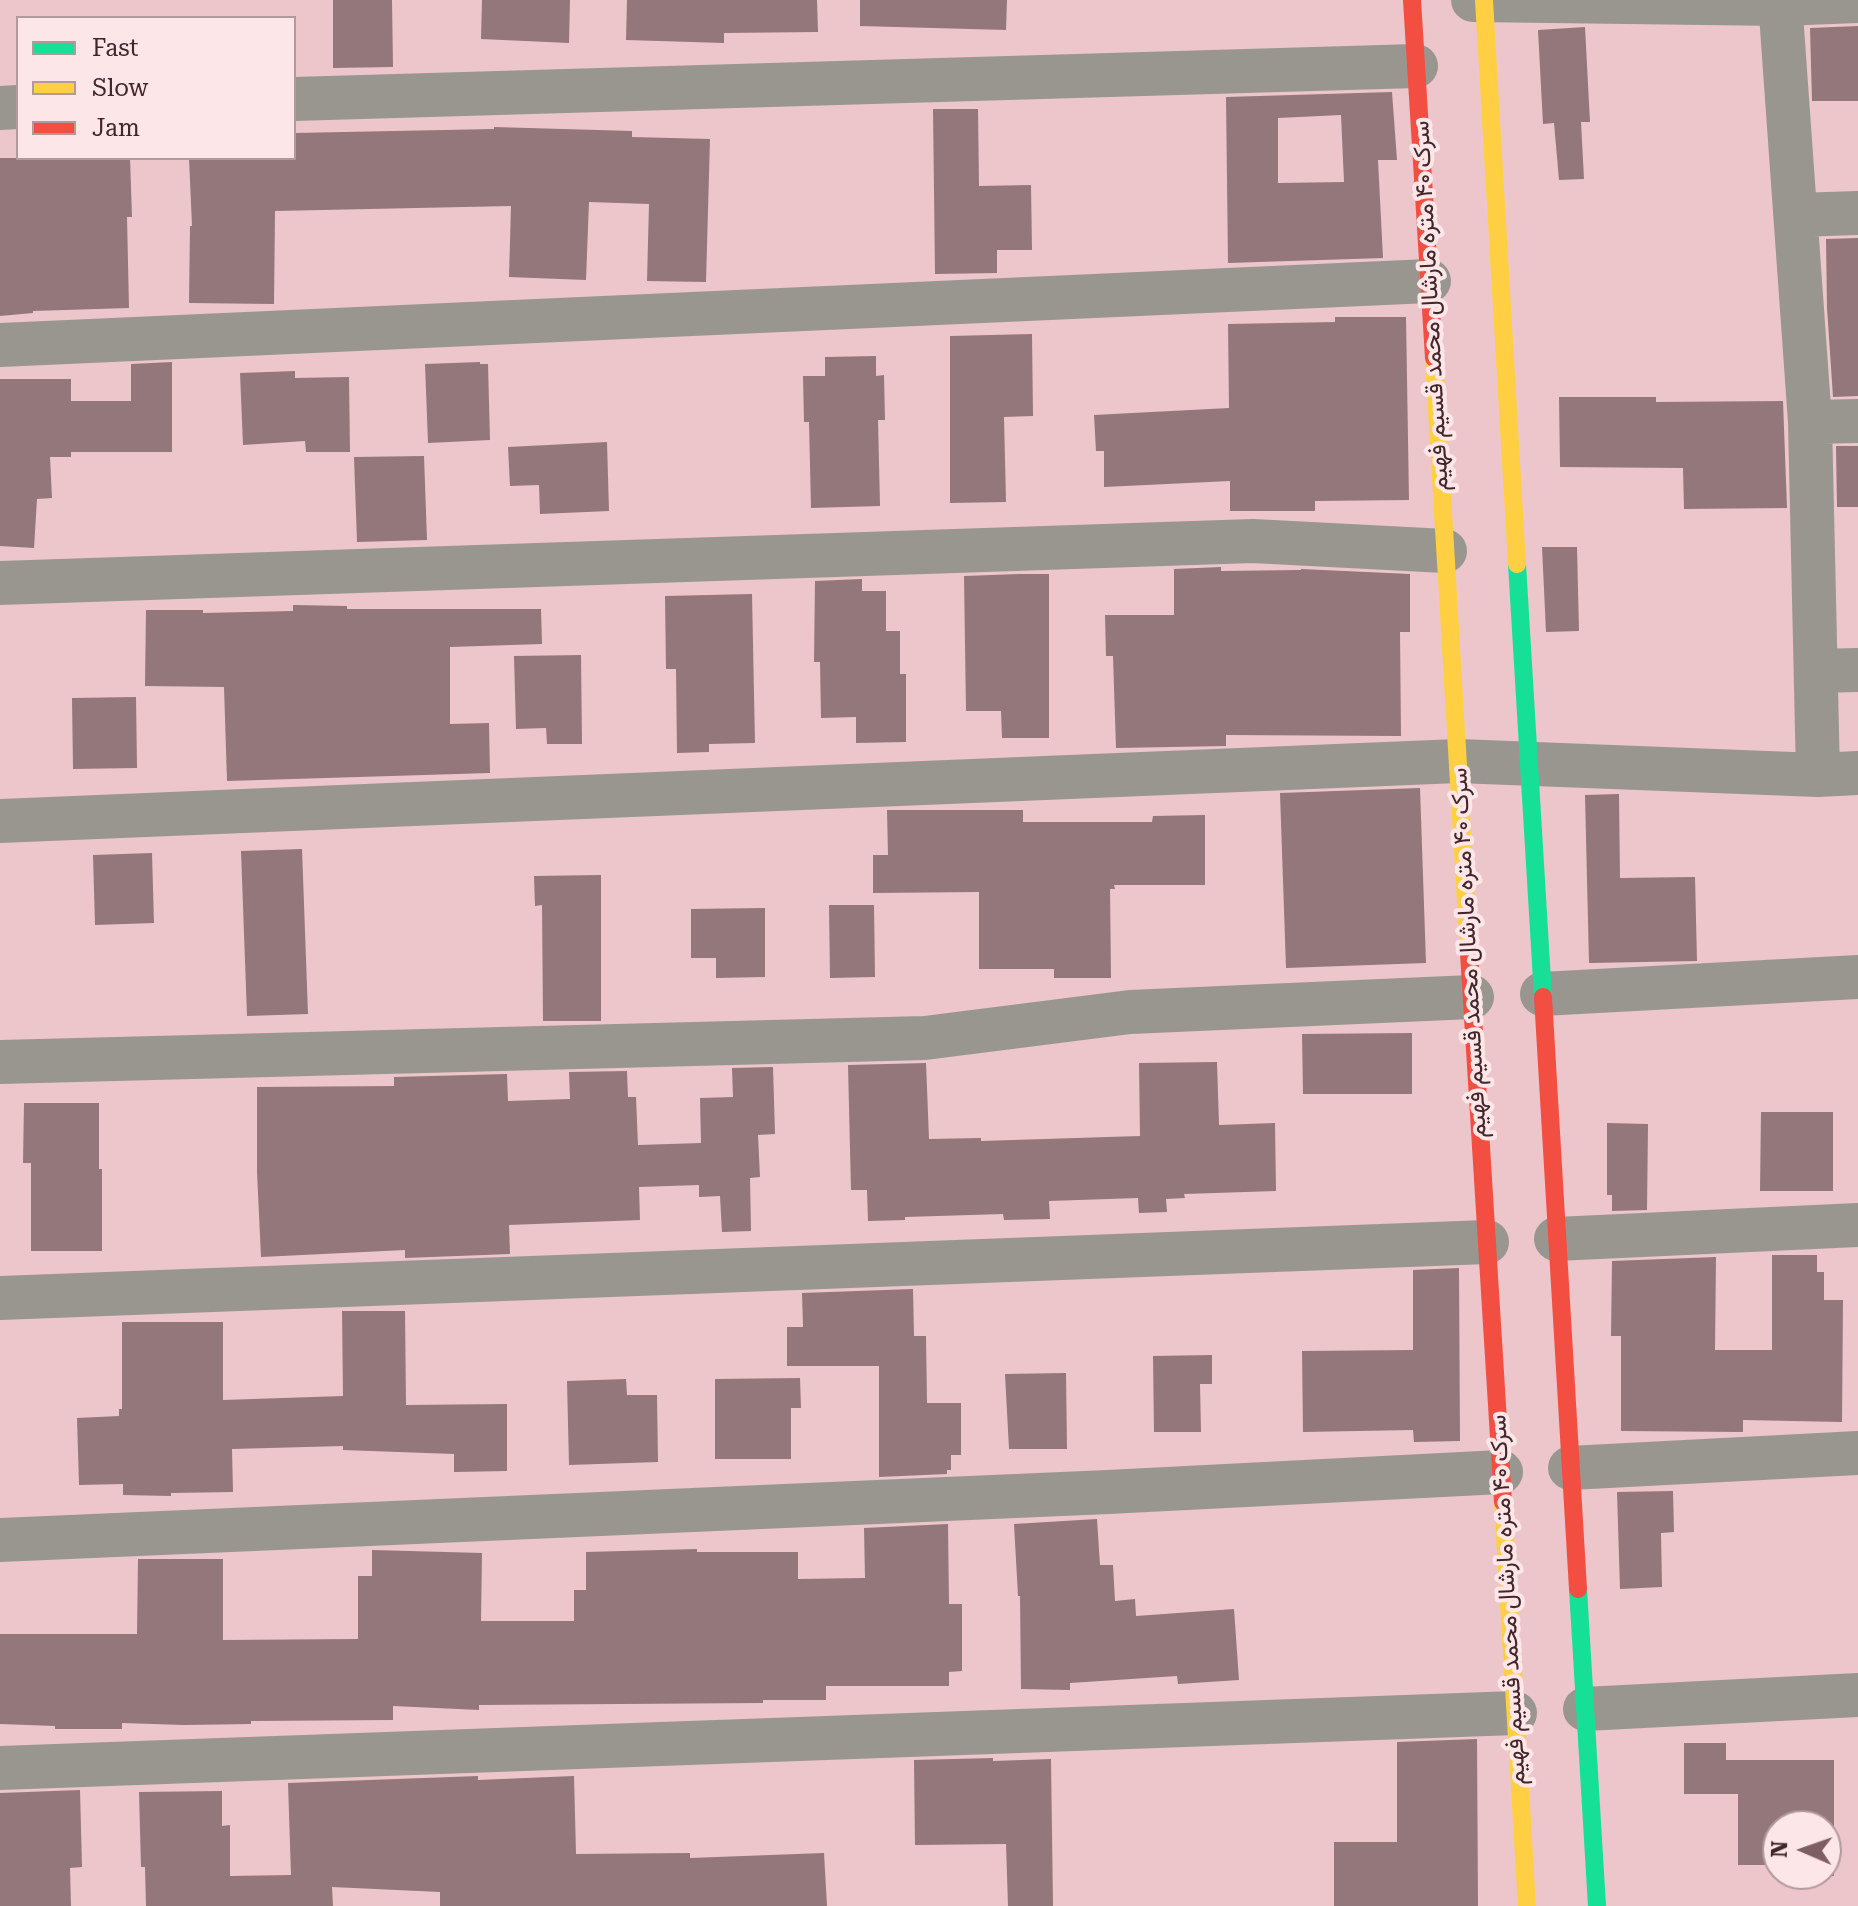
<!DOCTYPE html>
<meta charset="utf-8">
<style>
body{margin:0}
#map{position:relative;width:1858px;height:1906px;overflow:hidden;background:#ecc6cb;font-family:"Roboto Serif",serif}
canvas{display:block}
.legend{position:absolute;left:16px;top:16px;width:280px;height:144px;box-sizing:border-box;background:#fce6e8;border:2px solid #b2999c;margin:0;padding:10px 14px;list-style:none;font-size:24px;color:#42262a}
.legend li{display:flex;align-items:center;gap:16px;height:40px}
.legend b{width:40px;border:2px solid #b2999c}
.north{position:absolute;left:1762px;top:1810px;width:80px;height:80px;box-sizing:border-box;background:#fce6e8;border:2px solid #b2999c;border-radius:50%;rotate:272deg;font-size:22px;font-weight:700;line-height:32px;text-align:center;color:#42262a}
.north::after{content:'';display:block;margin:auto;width:28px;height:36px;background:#7e5e62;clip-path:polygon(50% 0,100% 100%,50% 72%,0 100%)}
</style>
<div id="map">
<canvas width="1858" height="1906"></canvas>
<ul class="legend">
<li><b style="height:10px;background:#16e098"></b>Fast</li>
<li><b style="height:10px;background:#ffcf43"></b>Slow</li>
<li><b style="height:10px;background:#f24e42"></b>Jam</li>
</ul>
<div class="north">N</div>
</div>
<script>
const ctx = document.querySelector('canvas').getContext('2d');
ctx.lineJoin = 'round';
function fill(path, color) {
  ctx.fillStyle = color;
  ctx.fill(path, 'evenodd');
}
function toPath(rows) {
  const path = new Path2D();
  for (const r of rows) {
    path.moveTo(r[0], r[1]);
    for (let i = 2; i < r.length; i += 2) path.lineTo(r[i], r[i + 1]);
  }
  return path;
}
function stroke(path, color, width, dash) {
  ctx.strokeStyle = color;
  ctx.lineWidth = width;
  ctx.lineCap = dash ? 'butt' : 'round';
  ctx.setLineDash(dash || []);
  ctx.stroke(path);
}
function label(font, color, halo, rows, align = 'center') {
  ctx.font = font + ' "Roboto Serif",Vazirmatn,serif';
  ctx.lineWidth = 8;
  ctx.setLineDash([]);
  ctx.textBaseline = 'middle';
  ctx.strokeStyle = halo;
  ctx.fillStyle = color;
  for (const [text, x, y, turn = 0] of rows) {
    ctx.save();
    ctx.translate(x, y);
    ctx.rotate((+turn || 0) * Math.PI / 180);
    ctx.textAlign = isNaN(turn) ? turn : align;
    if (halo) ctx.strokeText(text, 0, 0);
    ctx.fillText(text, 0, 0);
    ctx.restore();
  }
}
fill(toPath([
 [333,0,392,0,393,67,333,68],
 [482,0,570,0,569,43,481,39],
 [627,0,817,0,818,32,724,33,724,43,626,40],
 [860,0,1007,0,1006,30,860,26],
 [1858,26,1858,101,1812,101,1810,28],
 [1585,27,1590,122,1581,122,1584,179,1559,180,1554,123,1543,124,1538,30],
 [1392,92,1397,160,1378,160,1383,258,1228,263,1226,97],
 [1341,115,1344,182,1278,183,1278,118],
 [933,109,978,109,979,186,1031,185,1032,250,997,250,997,273,935,274],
 [494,127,632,131,632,137,710,139,706,282,647,281,649,204,589,202,586,280,509,277,511,206,275,211,274,304,189,303,190,226,192,226,189,158,294,158,294,133,494,129],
 [0,158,130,158,132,217,127,217,129,308,33,311,33,313,0,316],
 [1858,238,1858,396,1833,397,1827,308,1826,239],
 [1335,317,1406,317,1409,500,1315,501,1315,511,1230,511,1230,481,1104,487,1104,451,1096,451,1094,415,1229,408,1228,324,1335,322],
 [1032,334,1033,416,1004,417,1006,502,950,503,950,336],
 [876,356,876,376,884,375,885,420,878,420,880,506,811,508,809,422,804,422,803,376,825,376,825,357],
 [172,362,172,452,71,452,71,457,50,457,52,498,37,499,34,548,0,546,0,379,71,379,71,401,131,401,131,364],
 [480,362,480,364,488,364,490,440,428,443,425,364],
 [295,371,295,378,349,377,350,452,306,452,305,441,243,445,240,373],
 [1559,397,1656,397,1656,402,1783,401,1787,508,1684,509,1683,468,1560,467],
 [607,442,609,511,540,514,539,485,510,486,508,447],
 [1836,446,1858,446,1858,507,1837,507],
 [424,456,427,540,357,542,354,457],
 [1542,547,1577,547,1579,631,1546,632],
 [1221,567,1221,571,1301,570,1301,569,1410,574,1410,632,1400,632,1401,736,1226,735,1226,746,1116,748,1113,656,1106,656,1105,615,1174,615,1174,569],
 [1019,574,1049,574,1049,738,1002,738,1001,711,966,711,964,576],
 [862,579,862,591,886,591,886,631,900,631,900,674,906,674,906,742,856,743,856,717,821,718,820,662,814,662,815,581],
 [752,594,755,743,709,744,709,752,677,753,676,669,666,669,665,596],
 [293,605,347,606,347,609,541,609,542,644,450,647,450,724,489,723,490,773,227,781,224,687,145,686,146,610,203,610,203,613,293,611],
 [581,655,582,744,547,744,546,728,516,729,514,656],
 [136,697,137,768,73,769,72,698],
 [1420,788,1426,963,1286,968,1280,793],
 [1619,794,1620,878,1695,877,1697,961,1589,963,1585,795],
 [887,810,1023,810,1023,822,1152,822,1153,816,1205,815,1205,885,1114,885,1115,889,1110,889,1111,978,1054,978,1054,969,979,969,979,892,873,893,873,855,888,855],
 [302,849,308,1014,247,1016,241,851],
 [152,853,154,923,95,925,93,855],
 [601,875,601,1021,543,1021,542,905,535,906,534,876],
 [829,905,874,905,875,977,830,978],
 [765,908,765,977,716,978,716,958,691,958,691,909],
 [1412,1033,1412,1094,1303,1094,1302,1034],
 [1217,1062,1219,1125,1275,1123,1276,1191,1184,1194,1185,1198,1166,1199,1167,1212,1139,1213,1138,1198,1049,1201,1050,1219,1004,1220,1003,1214,905,1217,905,1220,868,1221,867,1190,851,1190,848,1065,926,1063,929,1139,981,1138,981,1141,1140,1136,1139,1063],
 [773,1067,775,1134,758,1135,760,1177,750,1178,751,1231,722,1232,720,1196,699,1197,699,1185,639,1187,640,1220,509,1225,510,1254,405,1258,405,1250,261,1257,257,1172,257,1087,394,1086,394,1077,507,1074,508,1101,570,1099,569,1072,627,1071,628,1097,636,1097,638,1145,701,1143,700,1098,733,1097,732,1068],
 [24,1103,99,1103,99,1169,102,1169,102,1251,31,1251,31,1163,23,1163],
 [1761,1112,1833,1112,1833,1191,1760,1191],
 [1607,1123,1648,1124,1647,1210,1612,1211,1612,1195,1607,1195],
 [1772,1255,1817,1255,1817,1272,1824,1272,1824,1300,1843,1300,1842,1422,1743,1420,1743,1432,1621,1431,1621,1336,1611,1336,1612,1261,1716,1257,1715,1350,1772,1350],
 [1459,1268,1460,1441,1414,1442,1413,1430,1303,1432,1302,1351,1413,1350,1413,1270],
 [913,1289,914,1336,926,1336,927,1403,961,1403,961,1455,951,1455,951,1470,947,1470,947,1474,879,1477,879,1366,787,1366,787,1327,803,1327,802,1293],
 [342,1311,405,1311,406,1405,507,1404,507,1471,454,1472,454,1454,343,1450,343,1446,232,1449,233,1492,171,1493,171,1496,123,1495,123,1484,79,1485,77,1418,119,1416,119,1409,122,1409,122,1322,223,1322,223,1400,343,1396],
 [1212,1355,1212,1384,1200,1384,1201,1432,1154,1432,1153,1356],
 [1066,1373,1067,1449,1009,1449,1005,1374],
 [800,1378,801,1408,791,1408,791,1459,715,1459,715,1379],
 [626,1379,627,1395,657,1395,658,1462,569,1465,567,1381],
 [1673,1491,1674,1532,1661,1533,1662,1587,1620,1589,1617,1492],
 [1097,1519,1100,1565,1113,1565,1115,1601,1135,1599,1136,1616,1234,1609,1239,1680,1178,1684,1177,1676,1070,1683,1070,1690,1021,1689,1020,1596,1018,1596,1014,1524],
 [948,1524,949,1604,962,1604,962,1671,949,1672,949,1686,826,1686,826,1700,763,1700,763,1703,479,1705,479,1710,393,1706,393,1720,251,1721,251,1724,184,1725,122,1723,122,1729,55,1729,55,1726,0,1724,0,1634,137,1634,138,1559,223,1559,223,1640,358,1639,358,1576,372,1576,372,1550,482,1553,481,1621,574,1621,574,1590,586,1590,586,1552,697,1549,697,1552,798,1552,798,1579,865,1578,864,1528],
 [1477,1739,1478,1906,1334,1906,1334,1842,1397,1842,1397,1742],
 [1684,1743,1726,1743,1726,1760,1834,1760,1834,1876,1790,1876,1790,1874,1826,1874,1826,1826,1778,1826,1778,1865,1738,1865,1738,1794,1684,1794],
 [993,1758,993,1761,1051,1759,1053,1906,1008,1906,1006,1844,915,1845,914,1760],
 [478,1776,478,1780,574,1776,576,1854,690,1853,690,1858,824,1853,827,1906,440,1906,440,1892,332,1887,333,1906,146,1906,145,1867,141,1867,139,1792,222,1791,222,1826,230,1825,230,1876,291,1875,288,1783],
 [80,1790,82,1867,70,1868,71,1906,0,1906,0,1793]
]), '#93777b');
stroke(toPath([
 [1473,0,1781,4,1858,1],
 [1780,0,1810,422,1818,775],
 [294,99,1416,66],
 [0,108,18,107],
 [1796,215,1858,213],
 [0,345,1429,281],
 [1810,422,1858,421],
 [0,583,1253,541,1445,551],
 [1816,671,1858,670],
 [0,821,1458,761,1818,775,1858,773],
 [1542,994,1858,977],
 [0,1062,925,1038,1130,1012,1472,997],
 [1556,1239,1858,1225],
 [0,1298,1487,1242],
 [1570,1468,1858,1453],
 [0,1540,1108,1492,1501,1472],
 [1585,1709,1858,1695],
 [0,1768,1515,1713]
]), '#999690', 44);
stroke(toPath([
 [1517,564,1543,997],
 [1578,1589,1597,1906]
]), '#16e098', 18);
stroke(toPath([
 [1484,0,1517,564],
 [1434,358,1469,953],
 [1503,1502,1527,1906]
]), '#ffcf43', 18);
stroke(toPath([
 [1412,0,1434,358],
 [1469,953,1503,1502],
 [1543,997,1578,1589]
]), '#f24e42', 18);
label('24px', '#42262a', '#fce6e8', [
 ["سرک ۴۰ متره مارشال محمد قسیم فهیم",1431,306,-93],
 ["سرک ۴۰ متره مارشال محمد قسیم فهیم",1469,953,-93],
 ["سرک ۴۰ متره مارشال محمد قسیم فهیم",1508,1600,-93]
]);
</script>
